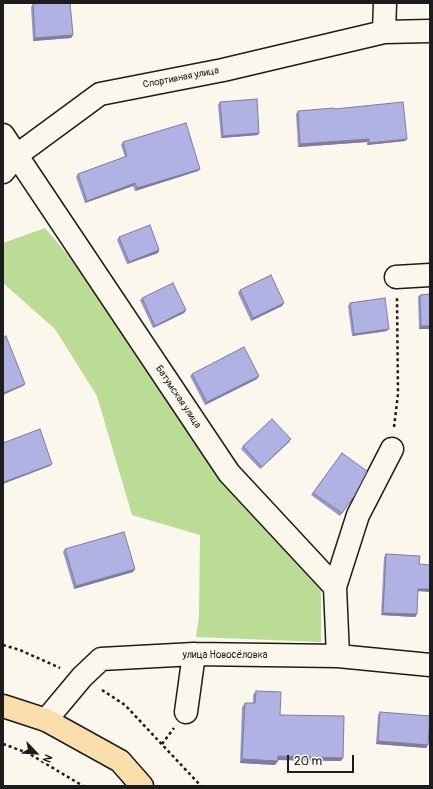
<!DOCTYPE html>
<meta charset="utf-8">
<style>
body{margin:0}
#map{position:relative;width:433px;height:789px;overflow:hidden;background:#fbf7ec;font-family:Pangolin,sans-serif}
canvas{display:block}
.frame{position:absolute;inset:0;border:4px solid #1c1c1c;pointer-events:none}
.north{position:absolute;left:16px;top:733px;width:40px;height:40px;-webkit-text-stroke:3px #fbf7ec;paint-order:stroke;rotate:115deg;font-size:11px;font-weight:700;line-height:16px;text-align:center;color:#1c1c1c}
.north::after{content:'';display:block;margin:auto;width:14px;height:18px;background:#1c1c1c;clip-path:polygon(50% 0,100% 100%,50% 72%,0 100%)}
.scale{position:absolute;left:287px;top:755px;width:67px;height:18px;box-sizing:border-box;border:2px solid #1c1c1c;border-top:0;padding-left:5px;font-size:12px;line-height:14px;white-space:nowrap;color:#1c1c1c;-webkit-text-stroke:3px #fbf7ec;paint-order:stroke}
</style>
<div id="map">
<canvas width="433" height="789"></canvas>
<div class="frame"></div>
<div class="north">N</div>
<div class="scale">20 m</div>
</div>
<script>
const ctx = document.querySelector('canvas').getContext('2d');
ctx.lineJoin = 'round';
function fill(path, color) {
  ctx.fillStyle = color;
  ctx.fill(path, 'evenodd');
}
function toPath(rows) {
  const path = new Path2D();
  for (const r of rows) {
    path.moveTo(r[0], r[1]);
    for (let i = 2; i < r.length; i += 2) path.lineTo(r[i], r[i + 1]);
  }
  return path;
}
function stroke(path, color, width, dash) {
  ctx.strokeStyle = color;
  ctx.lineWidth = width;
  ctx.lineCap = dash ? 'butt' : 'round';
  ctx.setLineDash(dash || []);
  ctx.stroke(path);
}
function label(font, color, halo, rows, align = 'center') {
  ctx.font = font + ' Pangolin,sans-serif';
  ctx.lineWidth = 3;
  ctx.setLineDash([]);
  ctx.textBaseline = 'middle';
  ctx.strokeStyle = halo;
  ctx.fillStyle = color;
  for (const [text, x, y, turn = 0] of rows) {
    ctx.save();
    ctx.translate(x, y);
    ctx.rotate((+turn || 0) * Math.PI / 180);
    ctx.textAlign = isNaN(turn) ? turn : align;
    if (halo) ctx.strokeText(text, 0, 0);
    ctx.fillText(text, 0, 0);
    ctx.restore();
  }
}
fill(toPath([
 [45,228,96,288,218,479,321,590,321,642,196,637,199,616,200,535,132,515,97,396,55,329,3,283,3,243]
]), '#bbdc95');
const minor = toPath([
 [384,32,385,3],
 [3,135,229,473,335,587,338,656],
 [3,172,17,155,100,94,223,70,384,32,430,31],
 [396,277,430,275],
 [335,587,358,515,392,449],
 [186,712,194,654],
 [46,720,82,677,101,659,194,654,338,656,430,665]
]);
const major = toPath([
 [3,706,46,720,120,761,142,786]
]);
stroke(minor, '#1c1c1c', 25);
stroke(major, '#1c1c1c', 25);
stroke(toPath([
 [394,427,398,394,397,298],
 [3,645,20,650,60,668],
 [102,690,125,705,201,786],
 [3,744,28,753,83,786],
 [162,744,174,728]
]), '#1c1c1c', 2.5, [3, 3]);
stroke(minor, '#fbf7ec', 22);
stroke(major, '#f9deab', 22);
fill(toPath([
 [33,4,73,35,71,38,33,41,31,7],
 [220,102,258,135,221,138,218,105],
 [335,109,407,139,405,141,367,145,367,142,298,147,296,114,298,111],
 [123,142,200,169,198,171,135,191,133,186,85,203,76,177,78,174,125,157,121,145],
 [119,237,159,250,158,253,127,264,117,240],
 [240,290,284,303,282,306,251,321,238,293],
 [430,294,430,329,419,329,418,297,420,295],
 [142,298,186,310,184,313,153,328,140,300],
 [350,303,387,331,352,336,348,306],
 [192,374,257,379,205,405,190,376],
 [291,439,289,442,260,469,241,449,243,446],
 [342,453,354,496,340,516,311,495],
 [65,549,135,569,133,572,74,589,63,552],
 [386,554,417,614,415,617,381,615,384,557],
 [256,691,280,715,341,761,278,760,275,765,240,763,242,707,245,703,253,703,253,695],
 [380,712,428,745,426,748,376,744,378,715]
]), '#9899c4');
fill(toPath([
 [73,35,71,38,33,41,35,38],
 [259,133,258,135,221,138,223,136],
 [369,139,367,142,298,147,300,144],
 [407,139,405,141,367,145,369,143],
 [200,169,198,171,135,191,137,188],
 [135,183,133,186,85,203,87,201],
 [159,250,158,253,127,264,129,262],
 [284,303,282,306,251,321,253,318],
 [186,310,184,313,153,328,155,326],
 [421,326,430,326,430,329,419,329],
 [389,329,387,331,352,336,354,334],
 [259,376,257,379,205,405,207,402],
 [25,384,23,386,3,395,3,393],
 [291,439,289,442,260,469,262,467],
 [52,464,50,466,3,484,4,482],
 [135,569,133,572,74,589,76,586],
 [418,589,430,589,430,592,416,591],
 [383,613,417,614,415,617,381,615],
 [378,741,428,745,426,748,376,744],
 [278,756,343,758,341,761,275,760],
 [242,759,278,761,275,765,240,763]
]), '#7c7da0');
const building = toPath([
 [44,3,70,3,73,35,35,38,33,4,44,3],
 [257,99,259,133,223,136,220,102,257,99],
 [403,102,407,139,369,143,369,139,300,144,298,111,334,108,335,109,403,102],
 [186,123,200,169,137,188,135,183,87,201,78,174,127,156,123,142,186,123],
 [150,225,159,250,129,262,119,237,150,225],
 [271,275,284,303,253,318,240,290,271,275],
 [173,283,186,310,155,326,142,298,173,283],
 [430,294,430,326,421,326,420,295,430,294],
 [385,298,389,329,354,334,350,303,385,298],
 [6,336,25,384,3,393,3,338,6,336],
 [244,347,259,376,207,402,192,374,244,347],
 [272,419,291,439,262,467,243,446,272,419],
 [40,429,52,464,4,482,3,479,3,443,40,429],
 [342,453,367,471,354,496,342,513,313,493,342,453],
 [124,532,135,569,76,586,65,549,124,532],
 [386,554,420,556,419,564,430,565,430,589,418,589,417,614,383,613,386,554],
 [256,691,281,692,280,715,344,716,343,758,278,756,278,761,242,759,245,703,255,703,256,691],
 [380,712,430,716,428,745,378,741,380,712]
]);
fill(building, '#b1b2e4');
stroke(building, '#7c7da0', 1);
label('10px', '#1c1c1c', '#fbf7ec', [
 ["Спортивная улица",181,78,-11],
 ["Батумская улица",178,397,56],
 ["улица Новосёловка",225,655]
]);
</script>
